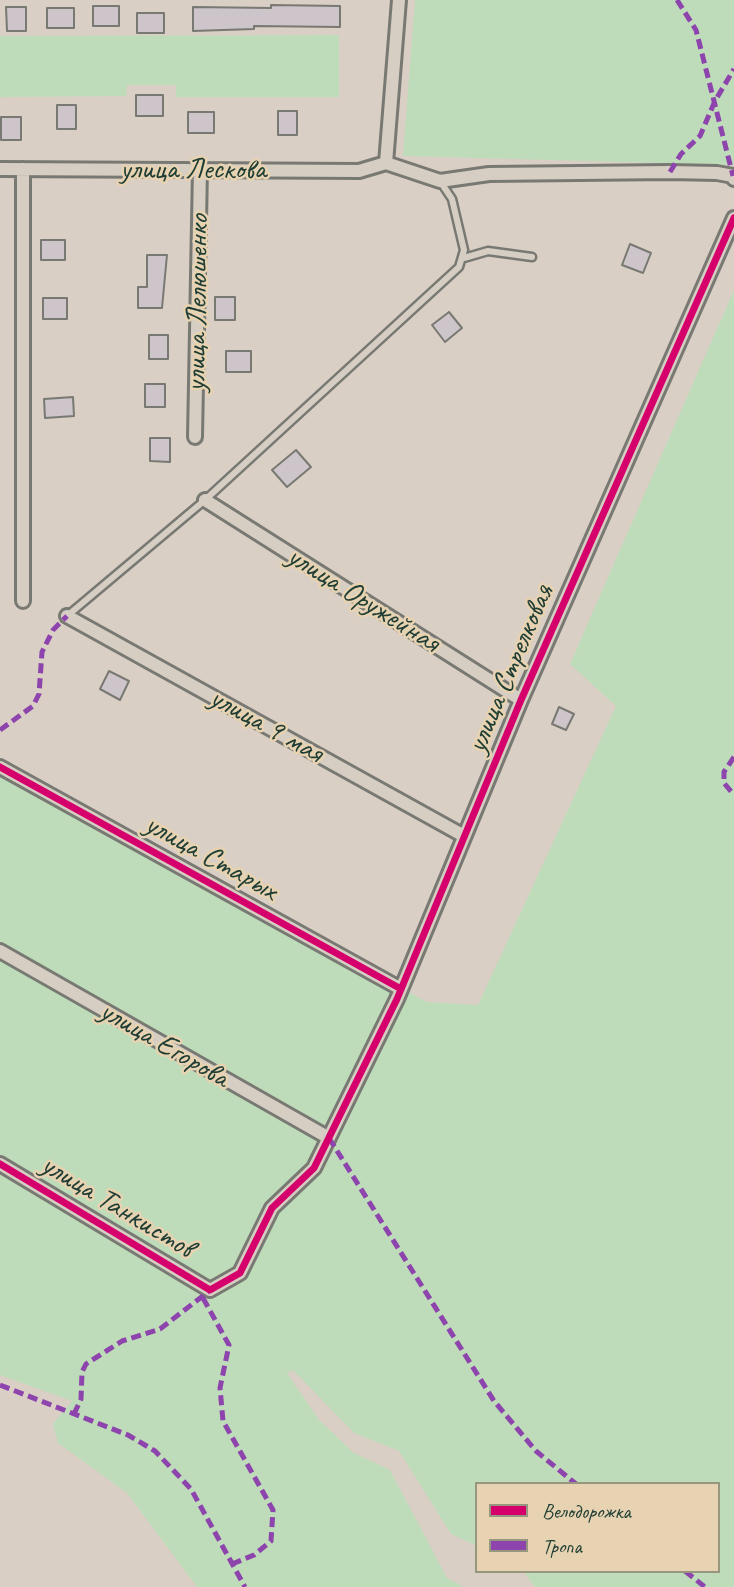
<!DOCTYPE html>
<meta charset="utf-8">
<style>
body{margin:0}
#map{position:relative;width:734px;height:1587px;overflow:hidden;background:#dacfc5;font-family:Caveat,sans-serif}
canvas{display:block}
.legend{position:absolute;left:475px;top:1482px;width:245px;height:91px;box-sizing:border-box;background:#e7d3b1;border:2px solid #97977f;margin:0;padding:9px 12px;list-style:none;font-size:21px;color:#1f3d34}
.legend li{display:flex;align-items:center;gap:14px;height:35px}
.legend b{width:35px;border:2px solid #97977f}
</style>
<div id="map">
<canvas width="734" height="1587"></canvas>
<ul class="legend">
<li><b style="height:9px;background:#d6006c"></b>Велодорожка</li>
<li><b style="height:9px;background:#8e44ad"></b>Тропа</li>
</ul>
</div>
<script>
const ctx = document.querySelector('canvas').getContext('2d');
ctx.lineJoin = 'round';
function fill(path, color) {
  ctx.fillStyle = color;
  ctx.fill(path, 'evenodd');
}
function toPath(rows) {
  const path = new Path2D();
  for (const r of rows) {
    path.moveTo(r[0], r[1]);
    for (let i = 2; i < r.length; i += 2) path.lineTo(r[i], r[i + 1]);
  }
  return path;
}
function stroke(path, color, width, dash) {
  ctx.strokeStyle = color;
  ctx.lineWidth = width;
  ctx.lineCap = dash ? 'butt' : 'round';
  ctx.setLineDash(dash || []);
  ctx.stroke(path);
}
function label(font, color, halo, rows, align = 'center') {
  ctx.font = font + ' Caveat,sans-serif';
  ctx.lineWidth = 5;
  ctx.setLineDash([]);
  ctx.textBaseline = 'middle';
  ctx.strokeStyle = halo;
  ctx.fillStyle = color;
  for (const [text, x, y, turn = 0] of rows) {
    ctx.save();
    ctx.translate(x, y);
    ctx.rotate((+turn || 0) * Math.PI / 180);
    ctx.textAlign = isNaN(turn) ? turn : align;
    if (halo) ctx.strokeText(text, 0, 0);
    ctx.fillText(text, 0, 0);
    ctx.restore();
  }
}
fill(toPath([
 [415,0,734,0,734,165,403,156],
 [339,35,339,97,176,97,176,85,127,85,126,96,0,97,0,36],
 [734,290,734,1587,535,1587,523,1571,718,1571,718,1484,477,1484,477,1546,451,1534,399,1451,354,1433,293,1370,287,1373,319,1420,354,1453,390,1470,447,1578,464,1587,197,1587,127,1493,58,1443,53,1424,72,1401,0,1375,0,767,427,1002,478,1005,616,706,570,664]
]), '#bedcb9');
const building = toPath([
 [271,5,340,6,340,27,254,26,254,29,193,31,193,7,271,8,271,5],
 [93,6,119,6,119,26,93,26,93,6],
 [6,7,26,7,26,31,7,31,6,7],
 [47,8,74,8,74,28,47,28,47,8],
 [137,13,164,13,164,33,137,33,137,13],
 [136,95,163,95,163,116,136,116,136,95],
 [57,105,76,105,76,129,57,129,57,105],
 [278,111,297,111,297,135,278,135,278,111],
 [188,112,214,112,214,133,188,133,188,112],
 [1,117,21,117,21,140,1,140,1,117],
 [41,240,65,240,65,260,41,260,41,240],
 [630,244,651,253,643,273,622,265,630,244],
 [147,255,167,255,162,308,138,308,138,287,147,287,147,255],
 [215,297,235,297,235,320,215,320,215,297],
 [43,298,67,298,67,319,43,319,43,298],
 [449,312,462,328,445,342,432,325,449,312],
 [149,335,168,335,168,359,149,359,149,335],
 [226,351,251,351,251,372,226,372,226,351],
 [145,384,165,384,165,407,145,407,145,384],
 [73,397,74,416,45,418,44,399,73,397],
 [150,438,170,438,170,462,150,461,150,438],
 [296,450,311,467,287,487,272,470,296,450],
 [109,671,129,681,120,700,100,689,109,671],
 [559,707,574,714,566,730,552,724,559,707]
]);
fill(building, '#cdc5c9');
stroke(building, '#797973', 2);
const service = toPath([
 [464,258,488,251,532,257],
 [67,616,205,500,459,267,464,250,452,199,440,181]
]);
const minor = toPath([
 [386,163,440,181,489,174,670,172,717,173,733,176,734,179],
 [386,163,399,0],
 [0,169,359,171,386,163],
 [195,437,200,169],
 [205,500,521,700],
 [23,601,23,169],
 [67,616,464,836],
 [0,767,401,989],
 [0,951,329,1138],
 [0,1164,210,1290,240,1273,272,1208,314,1168,397,999,521,700,734,218]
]);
stroke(service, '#797973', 11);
stroke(minor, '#797973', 18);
stroke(service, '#d6cec3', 6);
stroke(minor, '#d6cec3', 12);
stroke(toPath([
 [677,0,696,30,733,176],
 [670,172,681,154,700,136,715,101,734,69],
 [0,730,33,706,39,694,42,652,53,630,67,616],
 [734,757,724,772,724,783,734,795],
 [329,1138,494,1401,536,1451,576,1484],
 [203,1298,229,1345,220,1388,223,1421,273,1510,271,1541,254,1555,232,1564],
 [0,1385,128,1435,155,1451,191,1489,245,1587],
 [74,1414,81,1399,82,1372,86,1364,122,1341,160,1329,208,1292],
 [685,1571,705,1587]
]), '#8e44ad', 5, [10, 5]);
stroke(toPath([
 [0,767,401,989],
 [0,1164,210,1290,240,1273,272,1208,314,1168,397,999,521,700,734,218]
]), '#d6006c', 7);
label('30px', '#1f3d34', '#e7d3b1', [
 ["улица Лескова",193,170],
 ["улица Лелюшенко",198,303,-89],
 ["улица Оружейная",363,600,32],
 ["улица Стрелковая",511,669,-67],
 ["улица 9 мая",266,726,29],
 ["улица Старых",211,858,29],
 ["улица Егорова",164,1045,30],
 ["улица Танкистов",117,1207,31]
]);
</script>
